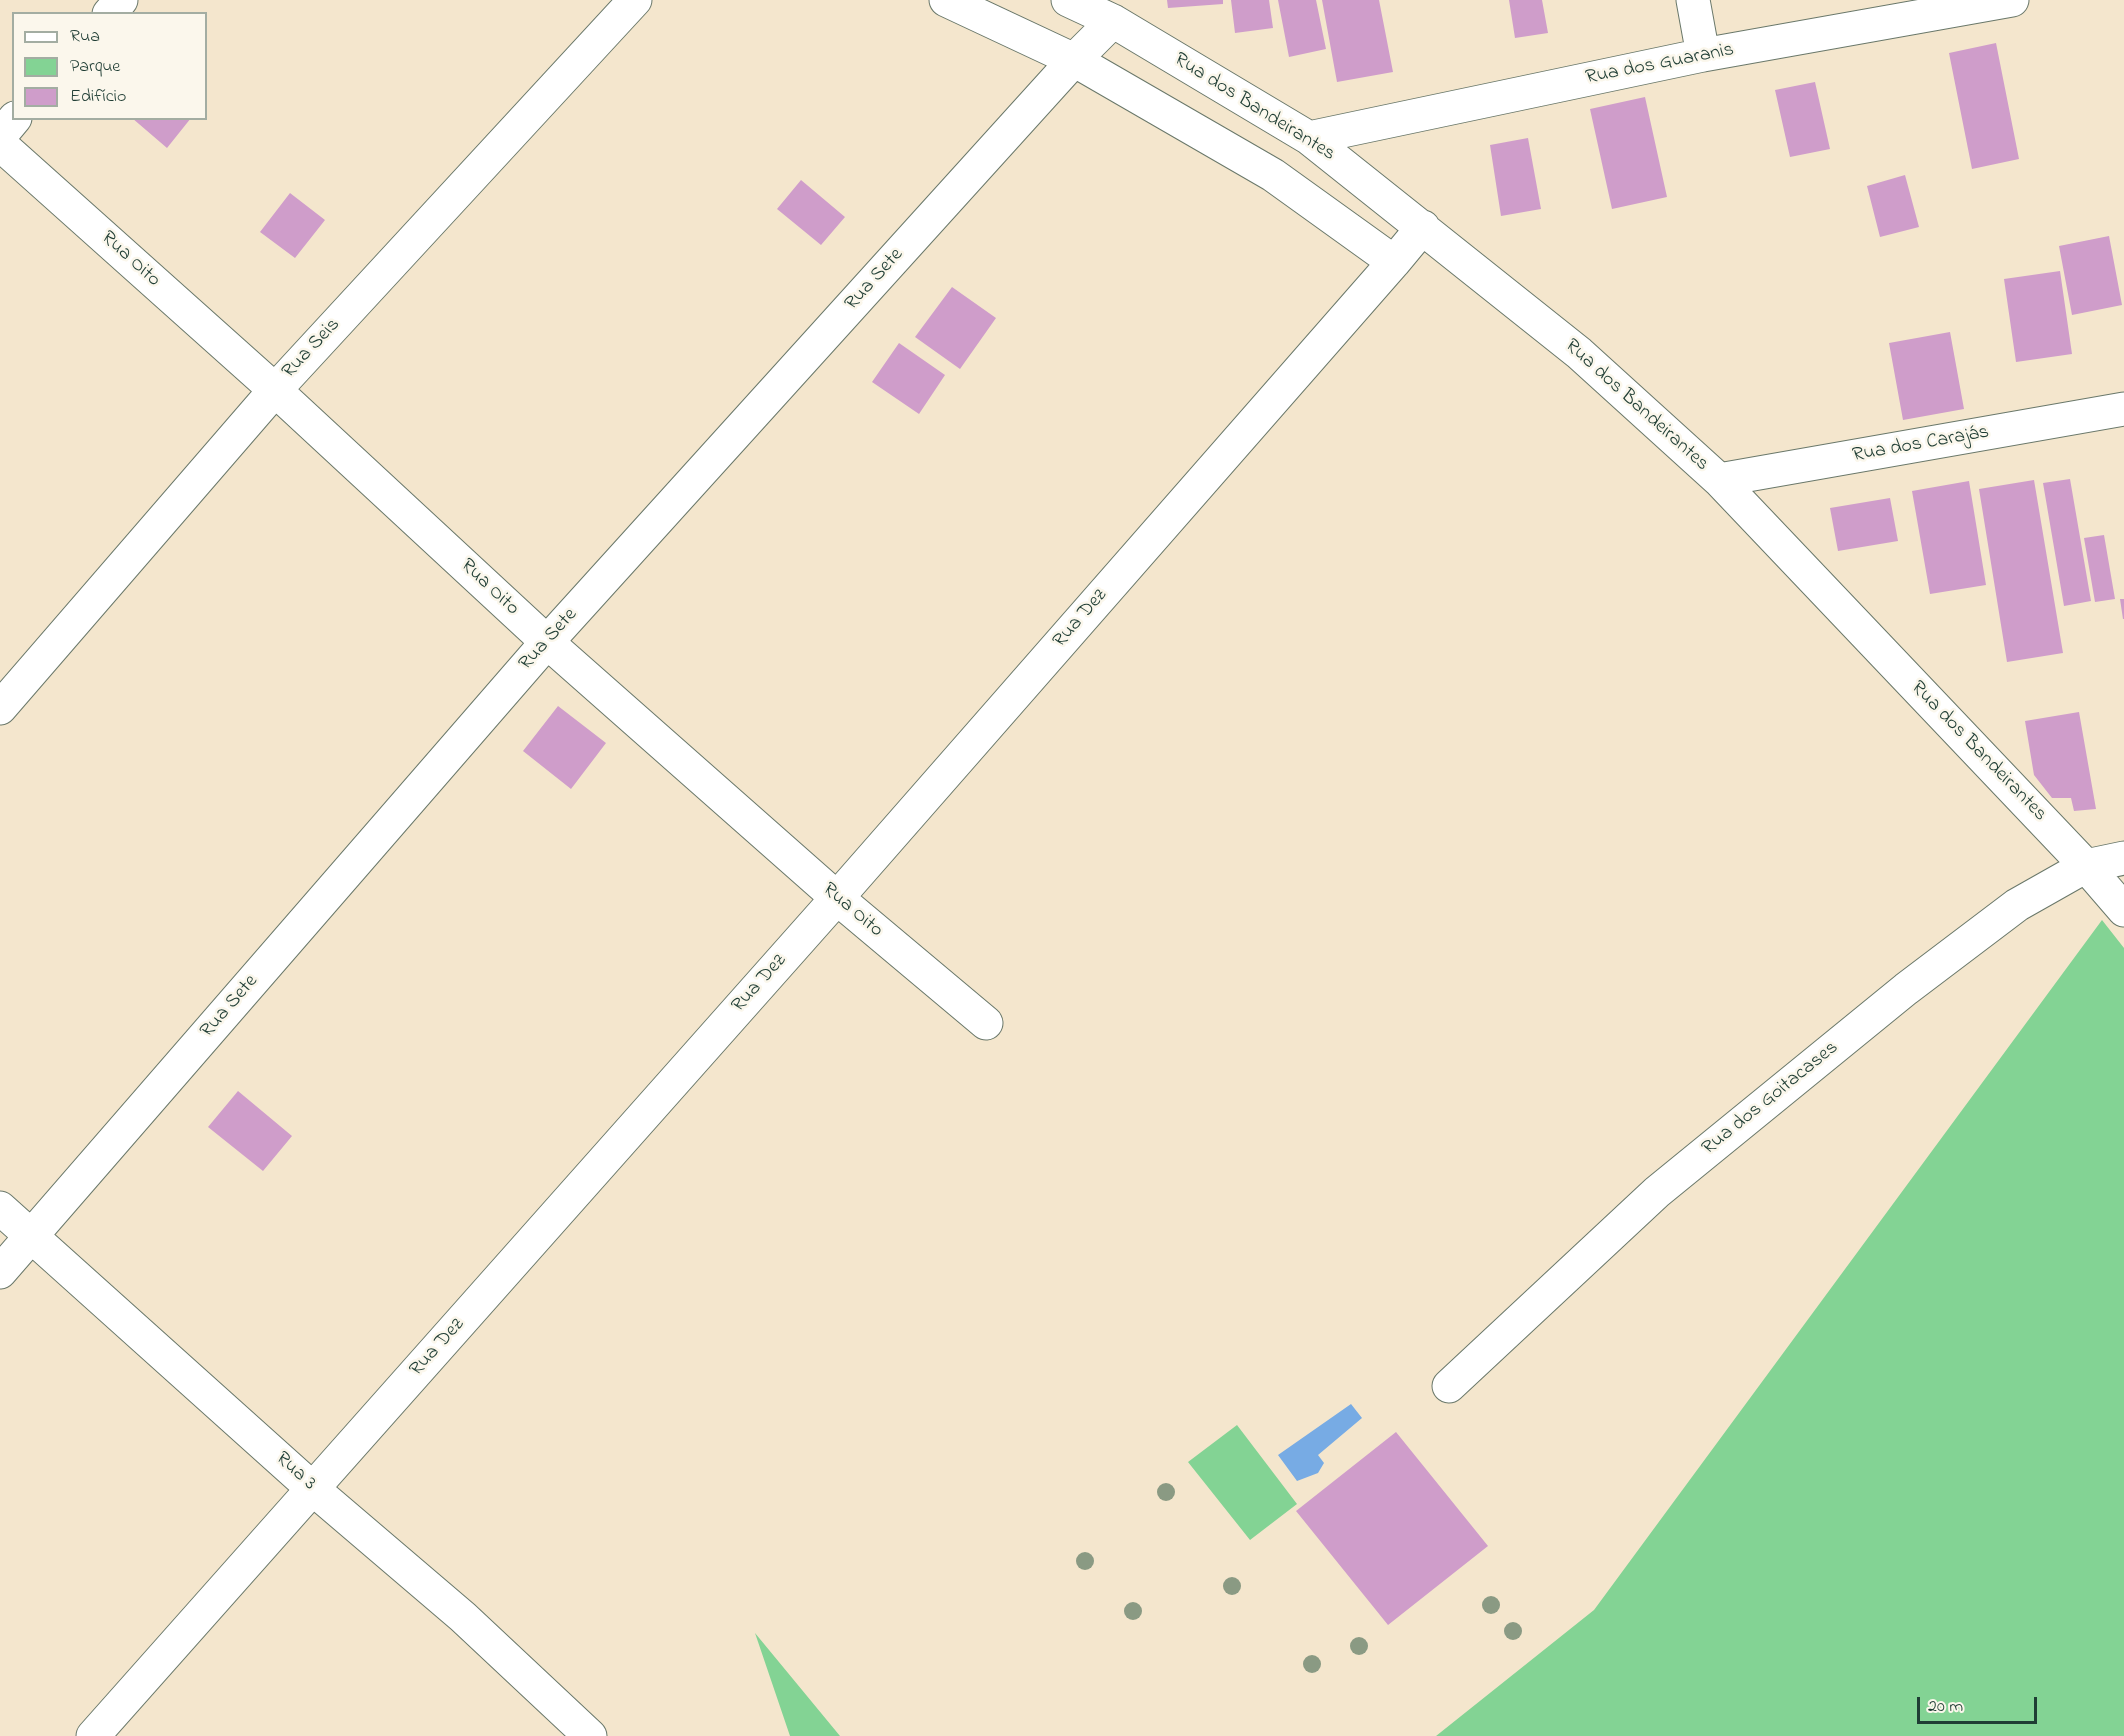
<!DOCTYPE html>
<meta charset="utf-8">
<style>
body{margin:0}
#map{position:relative;width:2124px;height:1736px;overflow:hidden;background:#f4e6cd;font-family:"Indie Flower",sans-serif}
canvas{display:block}
.legend{position:absolute;left:12px;top:12px;width:195px;height:108px;box-sizing:border-box;background:#fbf7ec;border:2px solid #a3ada2;margin:0;padding:8px 10px;list-style:none;font-size:18px;color:#1f3d34}
.legend li{display:flex;align-items:center;gap:12px;height:30px}
.legend b{width:30px;border:2px solid #a3ada2}
.scale{position:absolute;left:1917px;top:1697px;width:120px;height:27px;box-sizing:border-box;border:3px solid #1f3d34;border-top:0;padding-left:8px;font-size:18px;line-height:21px;white-space:nowrap;color:#1f3d34;-webkit-text-stroke:4px #fbf7ec;paint-order:stroke}
</style>
<div id="map">
<canvas width="2124" height="1736"></canvas>
<ul class="legend">
<li><b style="height:8px;background:#fff"></b>Rua</li>
<li><b style="height:16px;background:#83d394"></b>Parque</li>
<li><b style="height:16px;background:#cf9dca"></b>Edifício</li>
</ul>
<div class="scale">20 m</div>
</div>
<script>
const ctx = document.querySelector('canvas').getContext('2d');
ctx.lineJoin = 'round';
function fill(path, color) {
  ctx.fillStyle = color;
  ctx.fill(path, 'evenodd');
}
function toPath(rows) {
  const path = new Path2D();
  for (const r of rows) {
    path.moveTo(r[0], r[1]);
    for (let i = 2; i < r.length; i += 2) path.lineTo(r[i], r[i + 1]);
  }
  return path;
}
function stroke(path, color, width, dash) {
  ctx.strokeStyle = color;
  ctx.lineWidth = width;
  ctx.lineCap = dash ? 'butt' : 'round';
  ctx.setLineDash(dash || []);
  ctx.stroke(path);
}
function label(font, color, halo, rows, align = 'center') {
  ctx.font = font + ' "Indie Flower",sans-serif';
  ctx.lineWidth = 5;
  ctx.setLineDash([]);
  ctx.textBaseline = 'middle';
  ctx.strokeStyle = halo;
  ctx.fillStyle = color;
  for (const [text, x, y, turn = 0] of rows) {
    ctx.save();
    ctx.translate(x, y);
    ctx.rotate((+turn || 0) * Math.PI / 180);
    ctx.textAlign = isNaN(turn) ? turn : align;
    if (halo) ctx.strokeText(text, 0, 0);
    ctx.fillText(text, 0, 0);
    ctx.restore();
  }
}
fill(toPath([
 [2102,920,2124,948,2124,1736,1436,1736,1594,1610],
 [1237,1425,1297,1504,1250,1540,1188,1462],
 [755,1633,840,1736,790,1736]
]), '#83d394');
fill(toPath([
 [1351,1404,1362,1418,1318,1455,1324,1463,1318,1473,1297,1481,1278,1455]
]), '#77abe4');
fill(toPath([
 [1167,0,1223,0,1223,4,1168,8],
 [1231,0,1269,0,1273,28,1235,33],
 [1278,0,1316,0,1326,49,1289,57],
 [1322,0,1379,0,1393,72,1337,82],
 [1509,0,1542,0,1548,33,1515,38],
 [1996,43,2019,159,1972,169,1949,53],
 [1815,82,1830,149,1790,157,1775,90],
 [1645,97,1667,197,1612,209,1590,109],
 [132,118,191,118,167,148],
 [1528,138,1541,209,1501,216,1490,145],
 [1905,175,1919,227,1880,237,1867,186],
 [801,180,845,217,821,245,777,209],
 [290,193,325,220,295,258,260,232],
 [2109,236,2122,305,2072,315,2059,246],
 [2060,271,2072,354,2016,362,2004,279],
 [952,287,996,318,960,369,915,337],
 [1950,332,1964,409,1903,420,1889,343],
 [899,343,945,375,919,414,872,382],
 [2070,479,2091,601,2064,606,2043,483],
 [2034,480,2063,653,2007,662,1979,489],
 [1969,481,1986,585,1930,594,1912,491],
 [1890,498,1898,541,1838,551,1830,508],
 [2104,535,2115,599,2095,602,2084,538],
 [2120,599,2124,599,2124,619,2123,619],
 [558,706,606,743,571,789,523,751],
 [2079,712,2096,809,2074,811,2071,798,2052,798,2034,775,2025,721],
 [238,1091,292,1136,263,1171,208,1127],
 [1396,1432,1488,1546,1388,1625,1296,1511]
]), '#cf9dca');
const minor = toPath([
 [946,0,1074,60,1273,175,1394,262],
 [1068,0,1113,21,1309,138,1579,353,1719,480,2086,866,2124,910],
 [1693,0,1703,55],
 [109,14,121,0],
 [0,136,15,118],
 [1309,138,1703,55,2012,0],
 [0,144,275,390,547,642,837,898,986,1023],
 [1719,480,2124,409],
 [0,708,275,390,635,0],
 [0,1208,313,1489,463,1617,590,1736],
 [0,1272,547,642,1074,60,1113,21],
 [1449,1386,1657,1192,1906,989,2017,905,2086,866,2124,858],
 [93,1736,837,898,1394,262,1423,227]
]);
stroke(minor, '#6a786a', 35);
stroke(minor, '#fff', 33);
ctx.fillStyle = '#8a9a83';
for (const [x, y] of [
 [1166,1492],
 [1085,1561],
 [1232,1586],
 [1491,1605],
 [1133,1611],
 [1513,1631],
 [1359,1646],
 [1312,1664]
]) {
  ctx.beginPath();
  ctx.arc(x, y, 9, 0, 2 * Math.PI);
  ctx.fill();
}
label('20px', '#1f3d34', '#fbf7ec', [
 ["Rua dos Guaranis",1660,65,-11],
 ["Rua dos Bandeirantes",1254,108,32],
 ["Rua Oito",130,260,42],
 ["Rua Sete",875,280,-48],
 ["Rua Seis",312,349,-47],
 ["Rua dos Bandeirantes",1636,406,42],
 ["Rua dos Carajás",1921,445,-10],
 ["Rua Oito",489,588,43],
 ["Rua Dez",1081,619,-49],
 ["Rua Sete",549,640,-48],
 ["Rua dos Bandeirantes",1978,752,46],
 ["Rua Oito",852,911,40],
 ["Rua Dez",760,984,-48],
 ["Rua Sete",230,1007,-49],
 ["Rua dos Goitacases",1771,1099,-39],
 ["Rua Dez",438,1348,-48],
 ["Rua 3",295,1472,42]
]);
</script>
